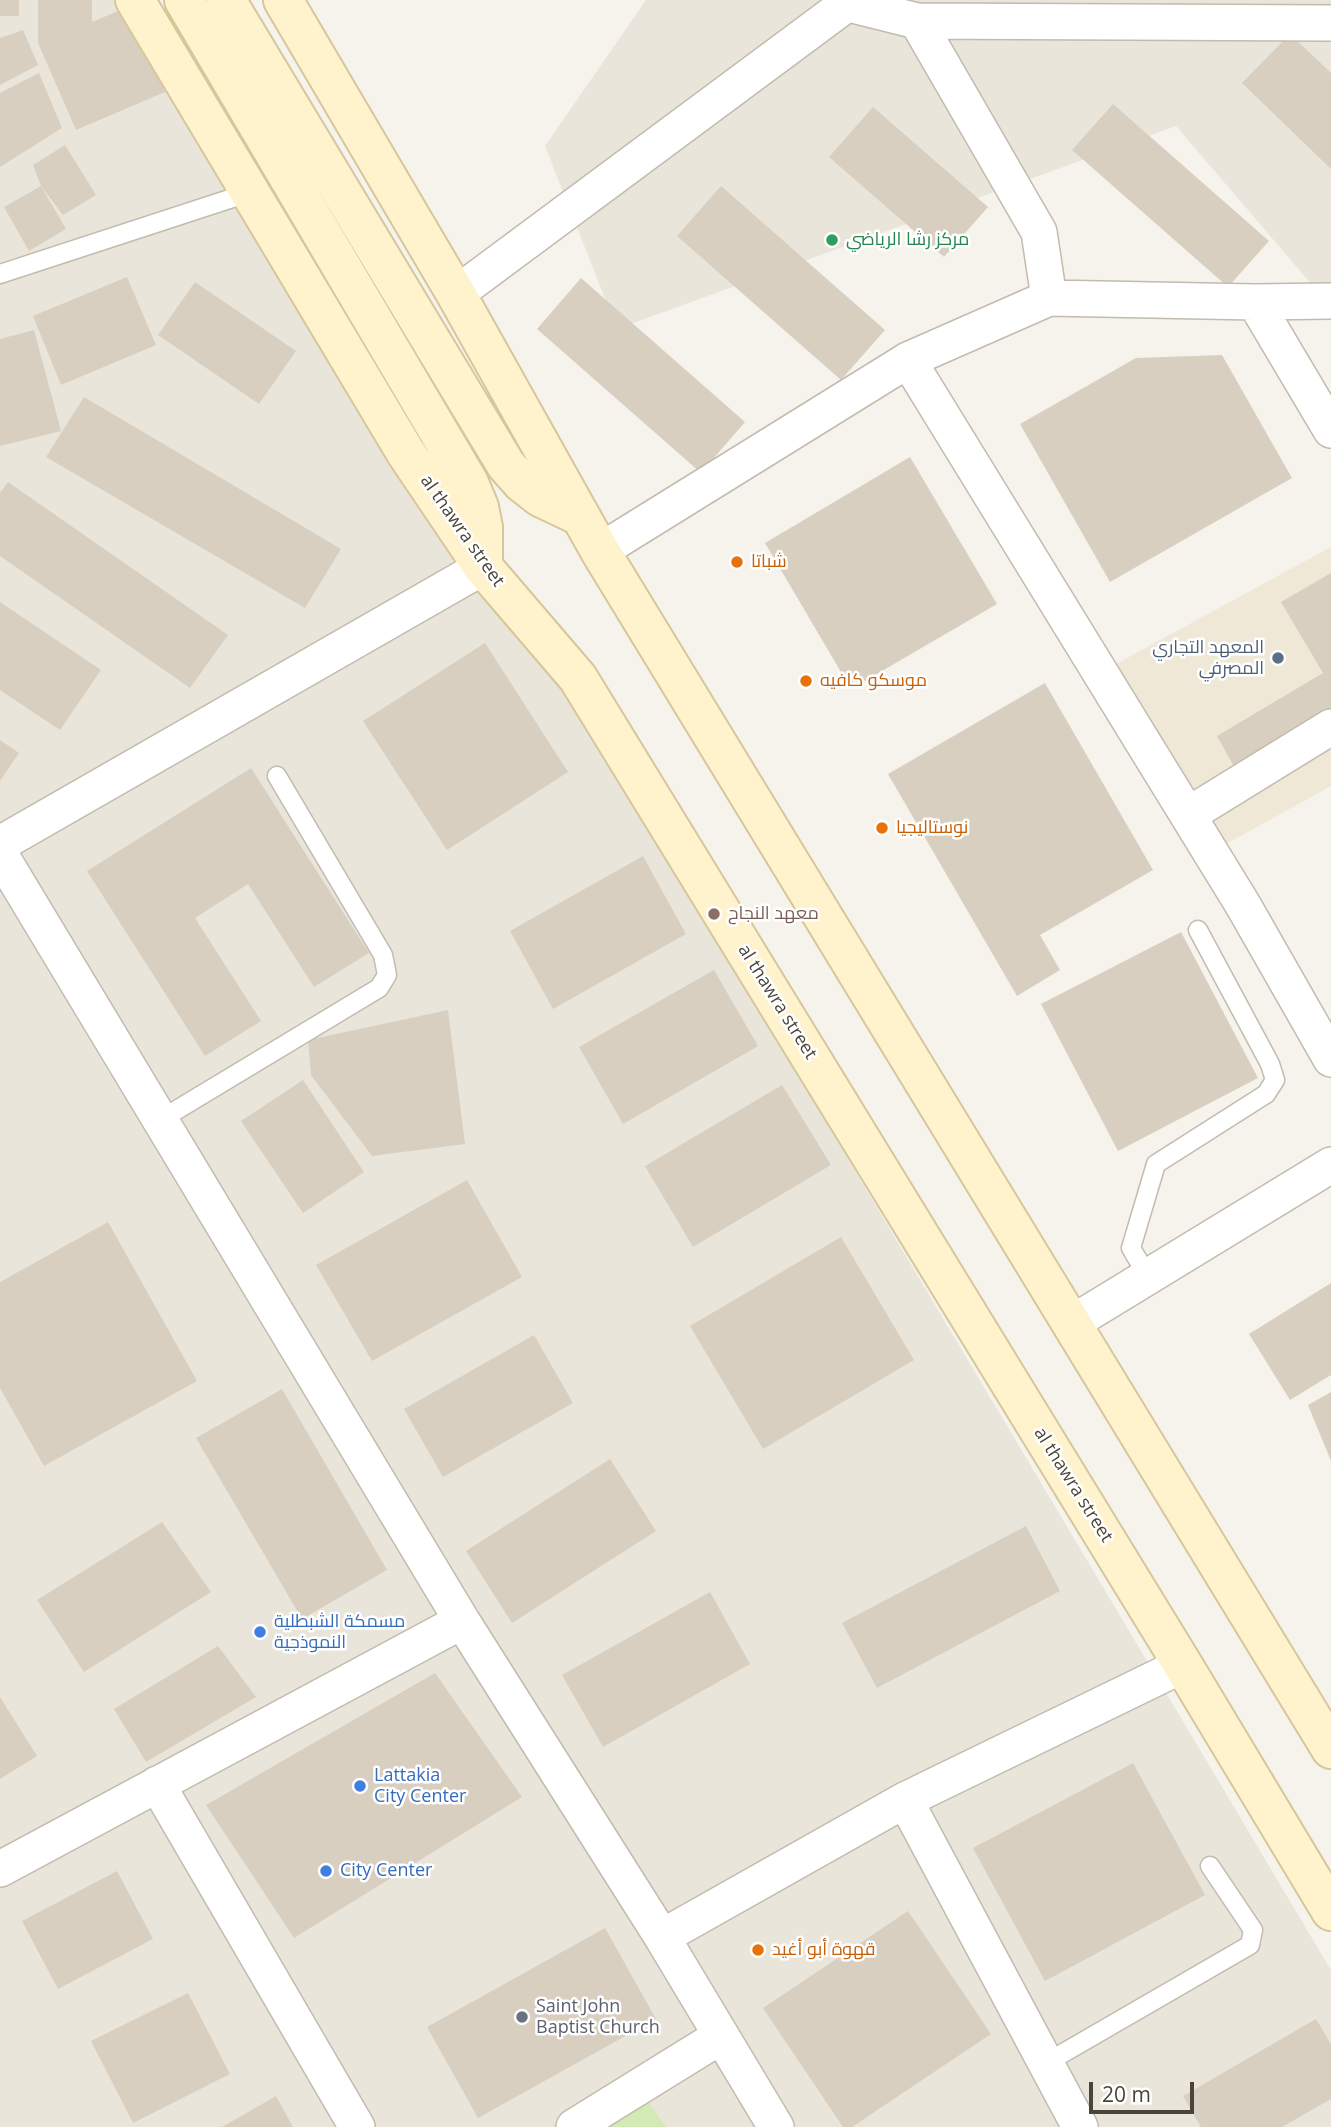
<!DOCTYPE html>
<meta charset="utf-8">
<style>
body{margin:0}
#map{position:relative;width:1331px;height:2127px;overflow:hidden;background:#f6f3ec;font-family:"Open Sans",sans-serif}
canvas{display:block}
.scale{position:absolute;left:1089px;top:2082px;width:105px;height:32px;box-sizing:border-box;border:4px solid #4b4439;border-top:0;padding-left:9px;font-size:21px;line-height:24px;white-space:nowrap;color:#4b4439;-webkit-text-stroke:5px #fff;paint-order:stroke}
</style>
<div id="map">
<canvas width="1331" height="2127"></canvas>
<div class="scale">20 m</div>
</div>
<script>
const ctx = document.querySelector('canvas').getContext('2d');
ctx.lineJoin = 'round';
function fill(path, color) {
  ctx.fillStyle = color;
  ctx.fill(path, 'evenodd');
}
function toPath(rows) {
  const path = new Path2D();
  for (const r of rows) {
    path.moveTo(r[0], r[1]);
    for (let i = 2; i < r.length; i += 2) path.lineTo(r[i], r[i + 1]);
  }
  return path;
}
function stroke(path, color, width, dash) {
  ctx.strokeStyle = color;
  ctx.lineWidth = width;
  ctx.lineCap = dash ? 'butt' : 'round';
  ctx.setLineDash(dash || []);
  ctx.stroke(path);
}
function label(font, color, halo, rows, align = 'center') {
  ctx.font = font + ' "Open Sans",Cairo,sans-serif';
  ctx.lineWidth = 5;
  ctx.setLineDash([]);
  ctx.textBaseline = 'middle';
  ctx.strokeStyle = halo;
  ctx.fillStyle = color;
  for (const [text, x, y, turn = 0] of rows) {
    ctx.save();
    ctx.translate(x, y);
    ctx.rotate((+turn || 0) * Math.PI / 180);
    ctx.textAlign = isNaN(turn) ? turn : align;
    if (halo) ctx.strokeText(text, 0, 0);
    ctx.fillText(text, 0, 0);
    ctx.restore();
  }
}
fill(toPath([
 [0,0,158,0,1331,1970,1331,2127,0,2127],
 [646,0,1331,0,1331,307,1176,126,617,329,545,146]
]), '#eae5da');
fill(toPath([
 [1331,547,1331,786,1217,849,1116,664]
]), '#efe8d6');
fill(toPath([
 [645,2097,666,2127,591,2127]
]), '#d2eab5');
fill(toPath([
 [0,0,19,0,19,16,0,16],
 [38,0,92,0,92,22,128,7,165,92,76,130,38,43],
 [23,30,38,65,0,85,0,38],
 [1290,34,1331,73,1331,169,1242,83],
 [39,73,62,128,0,167,0,93],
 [1113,104,1269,241,1228,287,1072,150],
 [873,107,988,207,944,257,829,157],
 [65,145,96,195,63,215,41,186,33,165],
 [41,186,66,229,29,251,4,207],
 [721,186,885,330,841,380,677,236],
 [127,277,156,345,61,385,33,316],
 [581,278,745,422,701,473,537,329],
 [195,282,296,351,259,404,158,335],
 [34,330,61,431,0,446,0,339],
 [1222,355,1292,478,1110,582,1020,424,1136,358],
 [84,397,341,549,305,608,46,457],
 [910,457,997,604,851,689,765,543],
 [8,482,228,635,190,688,0,556,0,493],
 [1331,573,1331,716,1237,772,1217,736,1323,673,1281,602],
 [0,602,101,670,60,730,0,690],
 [485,643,568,772,447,850,363,721],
 [1045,683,1153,870,1040,935,1060,970,1017,996,888,774],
 [0,740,19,753,0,781],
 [251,768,369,953,314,987,248,884,195,918,261,1021,205,1056,87,871],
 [643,856,686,934,553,1009,510,931],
 [1181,932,1258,1078,1118,1151,1041,1004],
 [714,970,758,1046,623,1124,579,1047],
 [448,1010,465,1144,372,1156,311,1075,308,1040],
 [303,1080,364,1172,303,1213,241,1121],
 [782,1085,831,1165,693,1247,645,1166],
 [467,1180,522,1277,372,1361,316,1265],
 [108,1222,197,1381,44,1466,0,1388,0,1282],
 [841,1237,914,1360,763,1449,690,1326],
 [1331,1283,1331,1375,1290,1400,1249,1334],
 [534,1335,573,1403,443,1477,404,1409],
 [282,1389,387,1570,302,1619,196,1438],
 [1331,1392,1331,1461,1308,1405],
 [610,1459,656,1531,512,1623,466,1551],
 [162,1522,211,1592,84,1672,37,1600],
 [1026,1526,1060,1591,877,1688,842,1623],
 [710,1592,750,1664,603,1747,562,1675],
 [218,1646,256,1697,146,1762,114,1709],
 [435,1673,522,1797,294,1938,206,1805],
 [0,1697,37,1756,0,1779],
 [1133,1763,1205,1895,1045,1981,973,1848],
 [117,1871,153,1939,58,1989,22,1921],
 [908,1911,991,2034,852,2127,843,2127,763,2008],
 [605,1928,656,2019,478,2118,427,2027],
 [188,1993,230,2074,133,2123,91,2041],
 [1316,2019,1331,2044,1331,2099,1282,2127,1201,2127,1183,2096],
 [276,2096,293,2127,222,2127]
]), '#d8cfc1');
const service = toPath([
 [0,274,251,192],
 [160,1120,379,988,387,975,383,955,277,776],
 [1148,1277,1131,1248,1156,1164,1266,1094,1275,1080,1270,1064,1198,930],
 [1046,2063,1250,1945,1253,1930,1210,1866]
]);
const minor = toPath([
 [847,0,849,4,917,21,1331,23],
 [917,21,1039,232,1049,298],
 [456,294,852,0],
 [1255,302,1331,430],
 [908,360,1243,905,1331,1059],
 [600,551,908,360,1049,298,1255,302,1331,301],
 [1188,815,1331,727],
 [0,844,483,567],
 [0,854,462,1621,662,1937,776,2127],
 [1072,1323,1331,1165],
 [157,1784,357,2127],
 [905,1800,1080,2127],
 [0,1869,462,1621],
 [662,1937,905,1800,1183,1665],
 [574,2127,721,2036]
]);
const secondary = toPath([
 [135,0,406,453,483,567,578,678,1183,1665,1331,1911],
 [184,0,469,483,479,507,483,527,483,565],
 [226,0,506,465,522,483,540,497,580,516],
 [283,0,456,294,600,551,1331,1749]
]);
stroke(service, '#c2bbae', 21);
stroke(minor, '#c2bbae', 38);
stroke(secondary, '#d6c79b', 42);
stroke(service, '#fff', 18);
stroke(minor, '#fff', 35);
stroke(secondary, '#fff3cd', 38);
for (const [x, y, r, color] of [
 [832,240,7,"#2e9e5b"],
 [737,562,7,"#e8710a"],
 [1278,658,7,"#5c6f8a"],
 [806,681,7,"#e8710a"],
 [882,828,7,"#e8710a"],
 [714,914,7,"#8d6e63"],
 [260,1632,7,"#3f7fe0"],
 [360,1786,7,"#3f7fe0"],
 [326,1871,7,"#3f7fe0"],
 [758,1950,7,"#e8710a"],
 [522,2017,7,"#6b7280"]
]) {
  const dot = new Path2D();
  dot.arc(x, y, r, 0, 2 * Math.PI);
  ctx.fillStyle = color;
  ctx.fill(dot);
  stroke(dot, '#fff', 2.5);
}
label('18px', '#27864d', '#fff', [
 ["مركز رشا الرياضي",846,240]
], 'left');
label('18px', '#4b4439', '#fff', [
 ["al thawra street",462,531,55],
 ["al thawra street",777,1002,58],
 ["al thawra street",1073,1485,58]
]);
label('18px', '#c56008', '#fff', [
 ["شباتا",751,562],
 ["موسكو كافيه",820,681],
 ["نوستاليجيا",896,828],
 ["قهوة أبو أغيد",772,1950]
], 'left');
label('18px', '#4e5e75', '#fff', [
 ["المعهد التجاري",1264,648],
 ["المصرفي",1264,669]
], 'right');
label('18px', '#785e54', '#fff', [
 ["معهد النجاح",728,914]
], 'left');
label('18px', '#366cbe', '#fff', [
 ["مسمكة الشبطلية",274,1622],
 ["النموذجية",274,1643],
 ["Lattakia",374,1776],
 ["City Center",374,1797],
 ["City Center",340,1871]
], 'left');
label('18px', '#5b616d', '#fff', [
 ["Saint John",536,2007],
 ["Baptist Church",536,2028]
], 'left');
</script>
